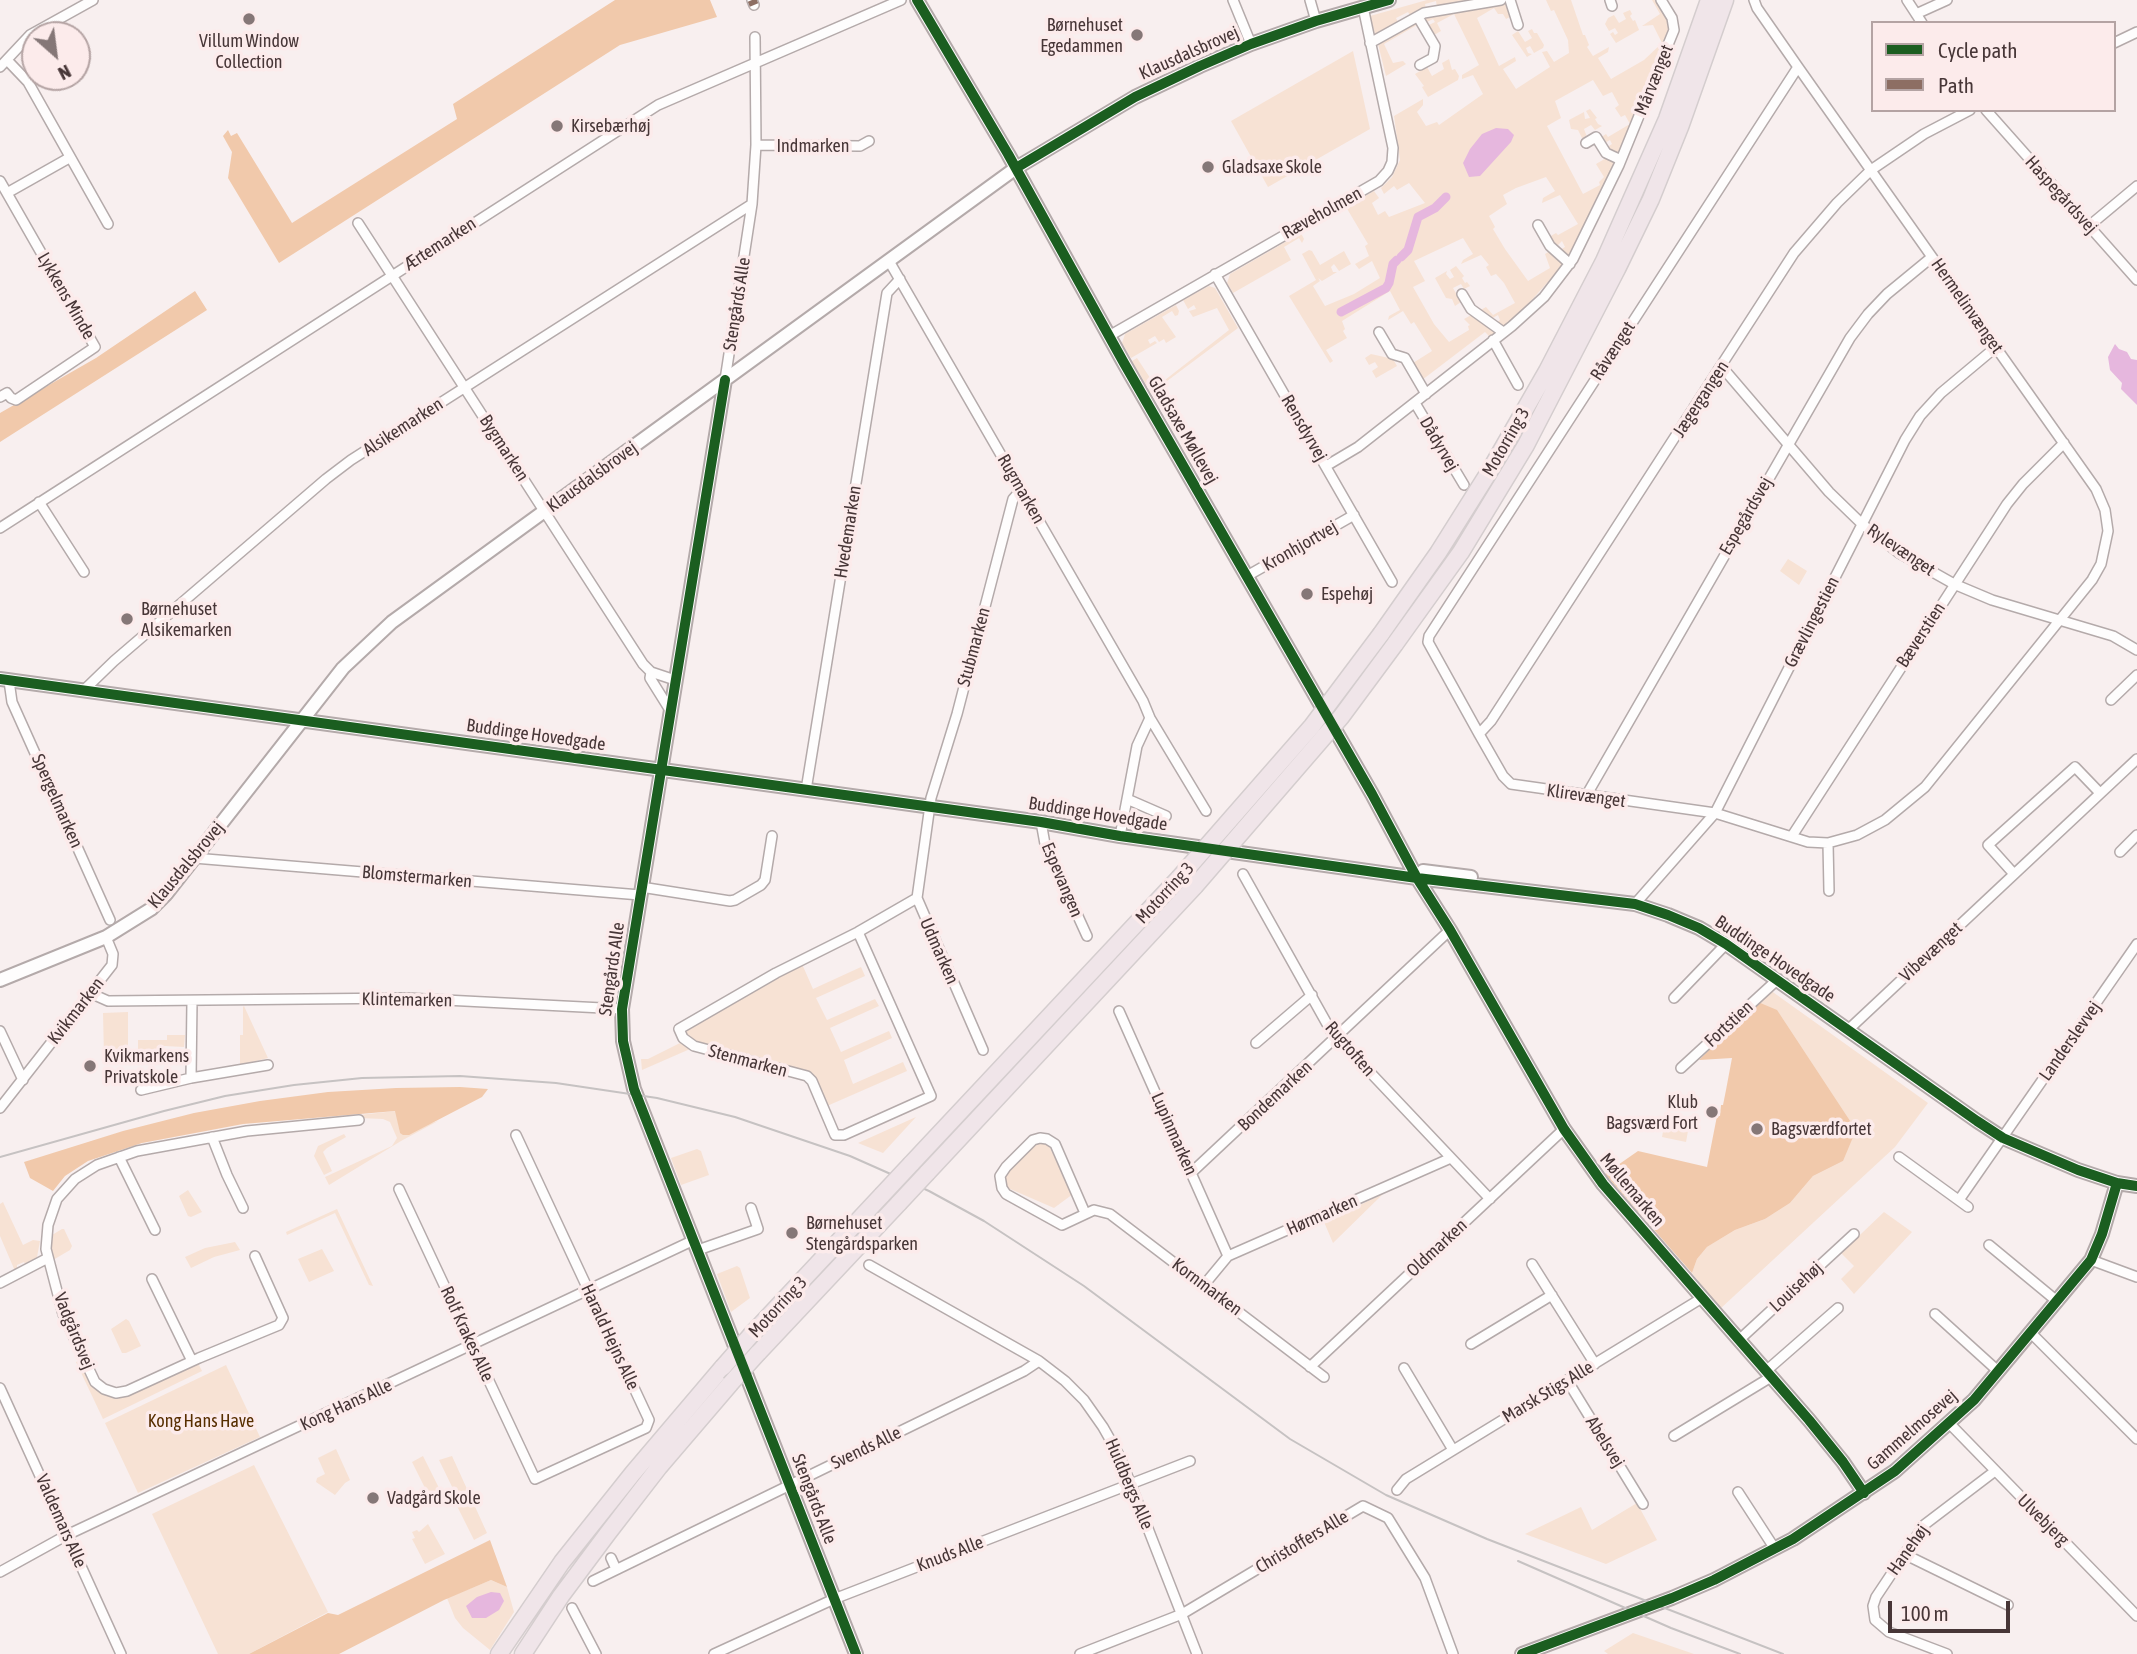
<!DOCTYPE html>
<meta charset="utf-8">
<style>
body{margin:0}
#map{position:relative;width:2137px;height:1654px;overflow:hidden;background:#f8efef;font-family:"Asap Condensed",sans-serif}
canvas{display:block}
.legend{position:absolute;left:1871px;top:21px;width:245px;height:91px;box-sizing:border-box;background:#fcebeb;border:2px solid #b4a3a3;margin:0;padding:9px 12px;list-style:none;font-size:21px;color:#473637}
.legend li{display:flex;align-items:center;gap:14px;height:35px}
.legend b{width:35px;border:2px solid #b4a3a3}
.north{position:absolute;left:21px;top:21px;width:70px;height:70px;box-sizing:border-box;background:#fcebeb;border:2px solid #b4a3a3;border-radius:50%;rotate:152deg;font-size:19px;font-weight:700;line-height:28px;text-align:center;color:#473637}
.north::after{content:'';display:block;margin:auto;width:24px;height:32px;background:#857777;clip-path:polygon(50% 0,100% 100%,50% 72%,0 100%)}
.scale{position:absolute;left:1888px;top:1601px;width:122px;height:32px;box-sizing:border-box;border:4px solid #473637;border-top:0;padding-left:9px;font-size:21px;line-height:24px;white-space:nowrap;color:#473637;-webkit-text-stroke:5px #fcebeb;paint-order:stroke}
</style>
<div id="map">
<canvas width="2137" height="1654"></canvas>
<ul class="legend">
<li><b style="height:9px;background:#1b5e20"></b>Cycle path</li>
<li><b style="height:9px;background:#8d6e63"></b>Path</li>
</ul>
<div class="north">N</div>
<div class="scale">100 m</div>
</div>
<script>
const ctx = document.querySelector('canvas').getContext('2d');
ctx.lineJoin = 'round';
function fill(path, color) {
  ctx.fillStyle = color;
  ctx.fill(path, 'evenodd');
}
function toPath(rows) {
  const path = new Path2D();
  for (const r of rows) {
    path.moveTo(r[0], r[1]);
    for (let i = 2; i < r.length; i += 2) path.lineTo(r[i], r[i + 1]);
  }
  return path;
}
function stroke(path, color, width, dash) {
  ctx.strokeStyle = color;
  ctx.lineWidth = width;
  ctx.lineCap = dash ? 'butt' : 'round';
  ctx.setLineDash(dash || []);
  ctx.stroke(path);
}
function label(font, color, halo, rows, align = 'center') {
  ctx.font = font + ' "Asap Condensed",sans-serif';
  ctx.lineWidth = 7;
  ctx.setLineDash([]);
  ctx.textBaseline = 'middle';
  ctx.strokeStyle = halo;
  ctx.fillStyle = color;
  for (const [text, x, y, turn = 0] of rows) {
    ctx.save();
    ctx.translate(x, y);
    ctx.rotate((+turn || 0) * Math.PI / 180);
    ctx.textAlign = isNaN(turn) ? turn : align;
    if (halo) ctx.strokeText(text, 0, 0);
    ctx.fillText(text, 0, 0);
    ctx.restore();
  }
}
fill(toPath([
 [1427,0,1478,0,1437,7,1436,1,1425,4,1426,9,1411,17,1408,12,1396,18,1399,24,1380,34,1375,34,1370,16],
 [1546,0,1571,0,1583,35,1585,35,1589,45,1587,47,1593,56,1609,47,1608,52,1598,58,1611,79,1644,60,1662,43,1653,25,1642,26,1660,14,1652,0,1658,0,1670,24,1620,152,1617,154,1606,148,1612,144,1610,140,1603,144,1600,138,1606,134,1608,137,1630,124,1625,115,1621,117,1615,108,1619,105,1612,92,1603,96,1593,80,1555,101,1561,118,1547,126,1583,194,1600,185,1599,182,1604,177,1596,164,1608,157,1614,160,1615,164,1571,255,1566,255,1560,250,1565,247,1562,241,1556,247,1549,237,1556,233,1558,235,1578,224,1560,195,1542,203,1543,198,1555,191,1546,177,1516,188,1503,195,1507,204,1489,216,1495,227,1493,229,1505,249,1528,281,1550,268,1545,254,1550,251,1562,261,1563,265,1522,311,1504,326,1500,326,1496,323,1500,320,1498,315,1491,319,1479,311,1486,307,1493,315,1515,303,1504,283,1496,274,1491,276,1486,267,1489,265,1481,255,1461,264,1463,260,1473,254,1463,238,1414,261,1425,281,1413,287,1434,324,1449,342,1469,330,1468,326,1470,325,1464,319,1473,314,1494,331,1494,334,1489,336,1485,332,1422,380,1413,363,1432,351,1414,322,1411,324,1403,311,1388,320,1389,316,1400,310,1390,291,1342,321,1345,329,1343,331,1347,338,1326,350,1333,361,1330,363,1289,296,1316,280,1302,254,1309,250,1312,251,1320,265,1344,251,1351,264,1339,271,1334,264,1331,267,1333,272,1337,272,1322,281,1318,278,1320,281,1313,286,1325,306,1354,294,1380,278,1372,261,1359,269,1355,264,1369,256,1365,246,1368,244,1346,207,1374,191,1379,198,1372,203,1378,215,1385,211,1389,217,1425,203,1409,183,1397,190,1394,186,1384,194,1381,188,1392,177,1400,160,1394,116,1423,99,1423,105,1417,112,1426,126,1437,122,1439,125,1483,94,1473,75,1462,79,1462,75,1479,65,1454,14,1437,23,1441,31,1434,35,1429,25,1435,22,1433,19,1427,22,1424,18,1504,3,1508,6,1510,17,1506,19,1503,14,1498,14,1494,8,1477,18,1499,66,1515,57,1516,61,1503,69,1516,89,1550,67,1542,52,1547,51,1554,62,1569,53,1568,40,1554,10,1551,11],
 [1630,10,1632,14,1630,16,1633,21,1635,20,1639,30,1616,43,1610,34,1613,32,1615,35,1618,33,1615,28,1609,31,1605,24,1608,18,1614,15,1619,23,1626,19,1623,13],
 [1414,24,1417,25,1384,44,1393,63,1403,61,1406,64,1386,76,1378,44],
 [1532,29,1534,33,1537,33,1544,45,1543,48,1534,53,1530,46,1526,48,1528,53,1532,54,1527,57,1512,35,1518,31,1525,42,1532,38,1528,31],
 [1353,51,1370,129,1268,187,1231,121],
 [1449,59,1452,70,1455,69,1459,76,1458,80,1428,97,1422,87,1424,86,1415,74,1427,67,1432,76,1444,69,1442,63],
 [1590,109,1597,118,1595,119,1598,124,1602,126,1595,130,1591,125,1584,129,1587,137,1583,140,1578,130,1571,129,1569,120,1584,112,1585,119,1590,118,1586,111],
 [1301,233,1304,239,1302,243,1299,238,1284,247,1291,260,1233,293,1227,283,1230,274],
 [1456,266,1464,276,1462,278,1465,283,1467,282,1470,286,1464,289,1461,284,1453,288,1461,302,1455,306,1452,299,1446,298,1435,278,1447,271,1446,274,1450,279,1454,277,1450,270],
 [1209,286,1215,288,1238,328,1151,393,1132,361,1137,358,1156,387,1229,330,1217,308,1193,317,1189,311,1196,309,1194,305,1188,309,1183,300],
 [1176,305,1179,311,1178,315,1175,316,1172,311,1162,317,1176,337,1166,343,1164,339,1159,342,1155,336,1148,340,1150,344,1155,341,1157,343,1131,358,1122,343,1125,334],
 [1371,354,1393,359,1397,366,1376,378,1372,371,1378,367,1375,362,1369,365,1365,358],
 [1788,559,1807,571,1799,585,1780,571],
 [802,964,813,989,861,967,865,976,816,998,827,1020,875,999,879,1006,830,1028,841,1052,889,1031,892,1038,844,1060,853,1084,903,1062,907,1071,827,1106,811,1073,695,1043,689,1038,686,1032,688,1029,762,985],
 [1770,990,1928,1103,1895,1147,1720,1309,1692,1273,1697,1259,1707,1247,1735,1230,1765,1219,1790,1203,1813,1176,1843,1161,1758,1002],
 [244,1006,268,1058,240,1065,240,1035,243,1035,243,1007],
 [128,1012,128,1056,104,1056,103,1013],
 [167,1035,185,1035,184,1047,164,1046,163,1051,138,1052,138,1040,167,1040],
 [682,1042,690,1049,642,1070,641,1059,648,1059],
 [396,1111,400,1133,438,1121,401,1141,329,1185,325,1177,392,1146,397,1138,390,1122,383,1119,359,1118,359,1115],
 [1666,1116,1690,1120,1686,1142,1662,1137],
 [916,1117,883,1153,858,1143],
 [344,1134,346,1137,327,1148,323,1152,332,1171,324,1175,314,1156,318,1146],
 [1040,1141,1048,1144,1073,1194,1054,1208,1008,1188,1003,1176,1024,1151],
 [697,1149,701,1151,709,1175,681,1185,671,1158],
 [188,1190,202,1212,191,1217,188,1216,179,1196],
 [1383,1194,1333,1243,1324,1222],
 [3,1202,23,1245,33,1240,40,1241,37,1257,26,1265,24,1262,17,1265,17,1269,15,1271,0,1236,0,1204],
 [337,1209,373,1286,369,1285,335,1213,287,1235,286,1232],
 [1884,1212,1912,1232,1854,1294,1841,1279,1854,1266,1841,1253],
 [62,1229,64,1229,72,1246,70,1250,53,1260,49,1255,52,1235],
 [235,1242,240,1250,214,1257,191,1268,185,1257,205,1248],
 [322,1249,334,1271,309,1282,298,1259],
 [737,1266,740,1268,750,1298,731,1312,717,1274],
 [126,1319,129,1321,141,1346,126,1353,122,1353,111,1329],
 [79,1361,93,1387,111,1396,126,1396,198,1363,202,1371,103,1419,76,1362],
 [226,1365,260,1437,138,1493,105,1423],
 [336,1449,350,1480,345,1483,335,1495,316,1482,317,1478,325,1474,318,1458],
 [423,1456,443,1496,432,1502,412,1462],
 [452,1456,487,1533,474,1540,455,1502,458,1499,439,1460],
 [254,1465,328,1612,249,1654,218,1654,152,1514],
 [1637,1503,1657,1540,1606,1564,1525,1534,1581,1507,1592,1530],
 [428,1524,445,1554,425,1564,412,1539,415,1538,412,1532,417,1530,419,1532],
 [491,1580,507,1587,514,1612,490,1650,463,1628,455,1618,447,1598],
 [1633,1633,1694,1654,1608,1654,1604,1651]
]), '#f7e2d4');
fill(toPath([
 [615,0,710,0,717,17,620,45,279,263,228,178,232,152,223,136,228,130,231,136,237,133,292,223,457,119,453,104],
 [195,291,207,310,0,442,0,413,96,358],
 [1758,1002,1777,1010,1856,1130,1843,1161,1813,1176,1790,1203,1765,1219,1735,1230,1707,1247,1697,1259,1692,1273,1605,1174,1638,1151,1707,1167,1717,1116,1720,1116,1721,1105,1723,1105,1726,1090,1732,1058,1699,1060],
 [460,1087,488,1089,482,1097,409,1135,403,1135,400,1133,395,1111,243,1124,142,1143,88,1161,65,1176,53,1191,30,1178,24,1162,123,1131,194,1113,260,1101,328,1092,396,1088],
 [490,1540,507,1587,491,1580,444,1600,339,1654,249,1654,328,1613,338,1615]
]), '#f1c9ab');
fill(toPath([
 [1496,128,1508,129,1514,135,1511,142,1480,176,1469,177,1463,163,1470,149,1482,134],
 [2115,344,2119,349,2127,352,2131,359,2137,360,2137,405,2121,389,2122,383,2110,370,2108,357],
 [491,1592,500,1593,504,1601,499,1610,486,1618,472,1618,466,1606,477,1597]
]), '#e6b7de');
stroke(toPath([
 [1401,257,1408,250,1418,217,1435,208,1446,197],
 [1341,312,1386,288,1389,283,1393,264,1397,260]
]), '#e6b7de', 9);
const street = toPath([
 [752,0,754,5],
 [1233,0,1251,44],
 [1310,0,1316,21],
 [1510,0,1518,25],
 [1610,0,1612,6],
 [1754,0,1757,8,1798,67,1932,257,2096,489,2105,510,2108,531,2101,564,2092,580,1925,787,1885,820,1857,835,1828,843,1808,842,1715,813,1511,784,1503,776,1479,734,1428,642,1429,636,1798,67],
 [1907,0,1922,23],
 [1916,14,1947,0],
 [1418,17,1435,46,1433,58,1420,65],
 [1370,43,1424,13,1501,0],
 [2114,43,2137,32],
 [7,60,28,82,108,224],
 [0,67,30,35,93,0],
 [1986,110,2137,280],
 [1586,143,1596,137,1606,153,1621,160],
 [756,145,860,146,869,141],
 [0,181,95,347,16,400,11,398,7,393,0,397],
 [7,193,69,158],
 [358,223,643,664,651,672,675,680],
 [1538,225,1550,246,1570,264],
 [2089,226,2137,186],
 [889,261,1143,701,1150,718,1206,811],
 [1215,274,1392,582],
 [1462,294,1471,309,1503,332],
 [1379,332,1392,354,1405,358,1426,394],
 [1109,336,1379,181,1388,171,1392,162,1393,148,1363,7],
 [1493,340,1518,385],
 [1722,367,1829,492,1862,524,1899,553,1954,584,1992,600,2113,636,2137,650],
 [725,380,752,204,756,145,755,37],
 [1415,403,1464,485],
 [1326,466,1358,447,1512,326,1544,297,1573,259,1619,165,1674,30,1672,18,1661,0],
 [39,502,84,572],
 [0,528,658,105,901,0],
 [1247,576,1354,515],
 [651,672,650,678,670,710],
 [9,681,12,702,110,920],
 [83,691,114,661,326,479,351,460,752,204],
 [2111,700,2137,675],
 [1479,734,1491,721,1794,253,1837,203,1871,170,1924,134,1970,110],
 [806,790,887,293,900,279],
 [1586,796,1850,338,1868,314,1887,294,1932,257],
 [1127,799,1166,816],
 [1041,822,1045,844,1087,936],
 [1120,836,1137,746,1150,718],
 [1792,836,2007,504,2023,484,2064,443],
 [1828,843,1829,891],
 [2120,852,2137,835],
 [194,858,640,895],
 [1243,874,1331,1031,1490,1199],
 [2014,874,1988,845,2075,767,2100,793],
 [641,887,730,901,735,900,761,885,765,880,772,836],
 [1635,904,1715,813,1905,440,1920,416,1941,393,1996,347],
 [858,932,931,1096,844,1135,835,1135,812,1081,807,1076,694,1046,683,1038,679,1029,776,973,858,932,917,898],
 [90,993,108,1001,406,998,622,1009],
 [1674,998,1726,944],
 [1119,1011,1228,1256],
 [1848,1030,2137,759],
 [0,1031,23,1080],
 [1256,1043,1312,995],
 [983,1050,917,898,931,798,957,714,1013,499,1021,490],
 [1681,1068,1777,980],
 [191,1078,192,1001],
 [141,1090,191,1078,268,1065],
 [0,1108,112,965,113,954,106,937],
 [212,1137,227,1175,243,1208],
 [119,1157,155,1230],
 [1899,1157,1968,1207],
 [1191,1173,1450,930],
 [399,1189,535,1479,646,1428,649,1420,516,1135],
 [1959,1200,2137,944],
 [1085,1213,1055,1144,1047,1139,1040,1138,1033,1140,1006,1167,1000,1176,1002,1188,1006,1194,1062,1225,1094,1210,1110,1214,1324,1377],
 [1989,1245,2058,1302],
 [698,1250,758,1229,751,1208],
 [255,1256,283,1318,279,1325,199,1358,127,1391,116,1393,104,1389,95,1382,63,1314,46,1249,48,1225,57,1199,75,1179,97,1165,137,1151,247,1131,359,1120],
 [2091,1260,2137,1277],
 [1532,1264,1595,1364],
 [869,1265,1039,1361,1065,1381,1084,1400,1103,1427,1120,1457,1197,1654],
 [152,1279,192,1361],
 [0,1283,46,1259],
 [1204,1285,1228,1256,1451,1158],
 [1935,1314,1999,1372],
 [2032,1334,2137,1439],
 [1739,1340,1854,1234],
 [1471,1344,1552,1295],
 [1310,1367,1564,1129],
 [1404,1368,1453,1450],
 [1766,1371,1838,1308],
 [1567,1380,1643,1504],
 [0,1388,121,1654],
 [1950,1424,2137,1616],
 [1674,1436,1771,1377],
 [1397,1490,1406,1479,1702,1298],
 [1738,1492,1775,1549],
 [1904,1554,2008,1605],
 [611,1558,616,1569],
 [0,1572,67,1535,694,1240],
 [593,1581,1024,1371,1039,1361],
 [572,1608,596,1654],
 [714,1654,834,1599,1190,1461],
 [1080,1654,1182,1614,1363,1506,1388,1518,1425,1578,1453,1654],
 [1947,1654,1889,1632,1875,1620,1873,1606,1876,1597,1924,1525,1995,1471]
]);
const secondary = toPath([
 [917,0,1008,154,1124,363,1372,794,1417,878,1450,930,1564,1129,1603,1184,1809,1420,1843,1462,1864,1493],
 [725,380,622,1009,623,1041,634,1089,856,1654],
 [0,679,1041,822,1120,836,1417,878,1635,904,1668,915,1699,928,1726,944,1977,1121,2003,1138,2078,1170,2117,1183,2137,1186],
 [1423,871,1471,877],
 [0,980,106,937,151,909,166,894,343,668,392,622,1016,168,1135,97,1200,66,1251,44,1316,21,1389,0],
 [1522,1654,1672,1598,1714,1580,1793,1539,1895,1471,1974,1400,2091,1260,2102,1234,2117,1183]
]);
const highway = toPath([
 [1381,634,1438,553,1489,472,1547,371,1604,261,1667,119,1709,0],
 [1395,644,1461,552,1526,445,1617,269,1651,199,1680,127,1725,0],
 [911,1164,1179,878],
 [927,1173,1195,886],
 [751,1335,882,1195],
 [758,1353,899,1203],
 [499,1654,562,1562,633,1473,723,1367],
 [523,1654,561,1596,608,1533,659,1467,730,1384]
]);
stroke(street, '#b4aaaa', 12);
stroke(secondary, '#b4aaaa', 16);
stroke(highway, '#d4cdce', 19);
stroke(street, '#fefdfd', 9);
stroke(secondary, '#fefdfd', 12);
stroke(highway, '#f0e5e9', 16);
stroke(toPath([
 [0,1157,164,1111,225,1096,294,1085,362,1078,460,1076,556,1083,657,1098,735,1117,850,1156,929,1191,984,1221,1084,1286,1290,1439,1386,1495,1487,1539,1783,1654],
 [1518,1561,1671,1628,1740,1654]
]), '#c6c2c2', 2);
const highwayBridge = toPath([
 [1179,878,1312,726,1381,634],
 [1195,886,1341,717,1395,644],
 [882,1195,911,1164],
 [899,1203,927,1173],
 [723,1367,751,1335],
 [730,1384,758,1353]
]);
stroke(highwayBridge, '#d4cdce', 19, []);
stroke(highwayBridge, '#f0e5e9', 16);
stroke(toPath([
 [752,0,754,5]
]), '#8d6e63', 9, [18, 9]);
stroke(toPath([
 [917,0,1008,154,1124,363,1372,794,1417,878,1450,930,1564,1129,1603,1184,1809,1420,1843,1462,1864,1493],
 [1016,168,1135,97,1200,66,1251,44,1316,21,1389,0],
 [725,380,622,1009,623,1041,634,1089,856,1654],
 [0,679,1041,822,1120,836,1417,878,1635,904,1668,915,1699,928,1726,944,1977,1121,2003,1138,2078,1170,2117,1183,2137,1186],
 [1522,1654,1672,1598,1714,1580,1793,1539,1895,1471,1974,1400,2091,1260,2102,1234,2117,1183]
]), '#1b5e20', 10);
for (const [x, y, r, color] of [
 [249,19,7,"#857777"],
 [1137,35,7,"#857777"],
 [557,126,7,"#857777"],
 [1208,167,7,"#857777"],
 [1307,594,7,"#857777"],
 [127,619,7,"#857777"],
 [90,1066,7,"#857777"],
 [1712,1112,7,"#857777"],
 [1757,1129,7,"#857777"],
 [792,1233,7,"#857777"],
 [373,1498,7,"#857777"]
]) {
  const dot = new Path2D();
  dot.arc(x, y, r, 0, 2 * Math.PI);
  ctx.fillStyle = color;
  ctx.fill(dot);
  stroke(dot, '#fcebeb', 2.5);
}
label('18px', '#473637', '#fcebeb', [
 ["Børnehuset",1123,25,"right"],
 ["Egedammen",1123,46,"right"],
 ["Villum Window",249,41,"center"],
 ["Collection",249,62,"center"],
 ["Kirsebærhøj",571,126],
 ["Gladsaxe Skole",1222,167],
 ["Espehøj",1321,594],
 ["Børnehuset",141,609],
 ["Alsikemarken",141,630],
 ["Kvikmarkens",104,1056],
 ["Privatskole",104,1077],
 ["Klub",1698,1102,"right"],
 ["Bagsværd Fort",1698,1123,"right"],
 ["Bagsværdfortet",1771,1129],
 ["Børnehuset",806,1223],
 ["Stengårdsparken",806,1244],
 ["Vadgård Skole",387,1498]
], 'left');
label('18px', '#473637', '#fcebeb', [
 ["Klausdalsbrovej",1189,53,-24],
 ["Mårvænget",1654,80,-68],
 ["Indmarken",813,146],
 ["Haspegårdsvej",2061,195,48],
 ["Ræveholmen",1322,213,-29],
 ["Ærtemarken",440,244,-33],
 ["Lykkens Minde",66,296,60],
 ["Stengårds Alle",737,304,-81],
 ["Hermelinvænget",1967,306,55],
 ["Råvænget",1613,351,-57],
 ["Jægergangen",1701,399,-57],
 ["Alsikemarken",403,427,-33],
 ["Rensdyrvej",1304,428,60],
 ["Gladsaxe Møllevej",1183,430,60],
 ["Motorring 3",1506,442,-60],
 ["Dådyrvej",1439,444,60],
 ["Bygmarken",504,448,57],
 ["Klausdalsbrovej",592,477,-36],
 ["Rugmarken",1021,489,60],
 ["Espegårdsvej",1746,516,-60],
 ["Hvedemarken",848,532,-81],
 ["Kronhjortvej",1300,546,-30],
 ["Rylevænget",1901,550,34],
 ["Grævlingestien",1812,622,-63],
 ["Bæverstien",1921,635,-57],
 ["Stubmarken",974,647,-75],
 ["Buddinge Hovedgade",536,735,8],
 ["Klirevænget",1586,796,8],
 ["Spergelmarken",57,801,66],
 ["Buddinge Hovedgade",1098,814,9],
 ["Klausdalsbrovej",186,865,-50],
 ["Blomstermarken",417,877,5],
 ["Espevangen",1062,880,67],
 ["Motorring 3",1165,893,-47],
 ["Udmarken",939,951,66],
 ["Vibevænget",1931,952,-43],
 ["Buddinge Hovedgade",1775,959,34],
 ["Stengårds Alle",612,969,-82],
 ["Klintemarken",407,1000,1],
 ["Kvikmarken",76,1011,-52],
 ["Fortstien",1729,1024,-43],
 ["Landerslevvej",2070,1041,-55],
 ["Rugtoften",1350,1049,49],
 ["Stenmarken",748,1061,15],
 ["Bondemarken",1275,1096,-43],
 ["Lupinmarken",1174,1134,66],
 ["Møllemarken",1632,1190,50],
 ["Hørmarken",1322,1215,-24],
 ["Oldmarken",1437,1248,-43],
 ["Kornmarken",1207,1287,37],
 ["Louisehøj",1796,1287,-43],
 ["Motorring 3",778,1307,-47],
 ["Vadgårdsvej",74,1331,68],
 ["Rolf Krakes Alle",467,1334,65],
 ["Harald Hejns Alle",610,1337,65],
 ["Marsk Stigs Alle",1548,1392,-31],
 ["Kong Hans Alle",346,1405,-25],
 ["Gammelmosevej",1912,1430,-41],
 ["Abelsvej",1605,1442,58],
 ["Svends Alle",866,1448,-26],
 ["Huldbergs Alle",1129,1484,67],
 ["Stengårds Alle",814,1499,69],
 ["Ulvebjerg",2043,1520,45],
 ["Valdemars Alle",61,1521,66],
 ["Christoffers Alle",1302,1542,-31],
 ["Hanehøj",1908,1550,-55],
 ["Knuds Alle",950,1554,-21]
]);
label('18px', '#572e00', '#fcebeb', [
 ["Kong Hans Have",201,1421]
]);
</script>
